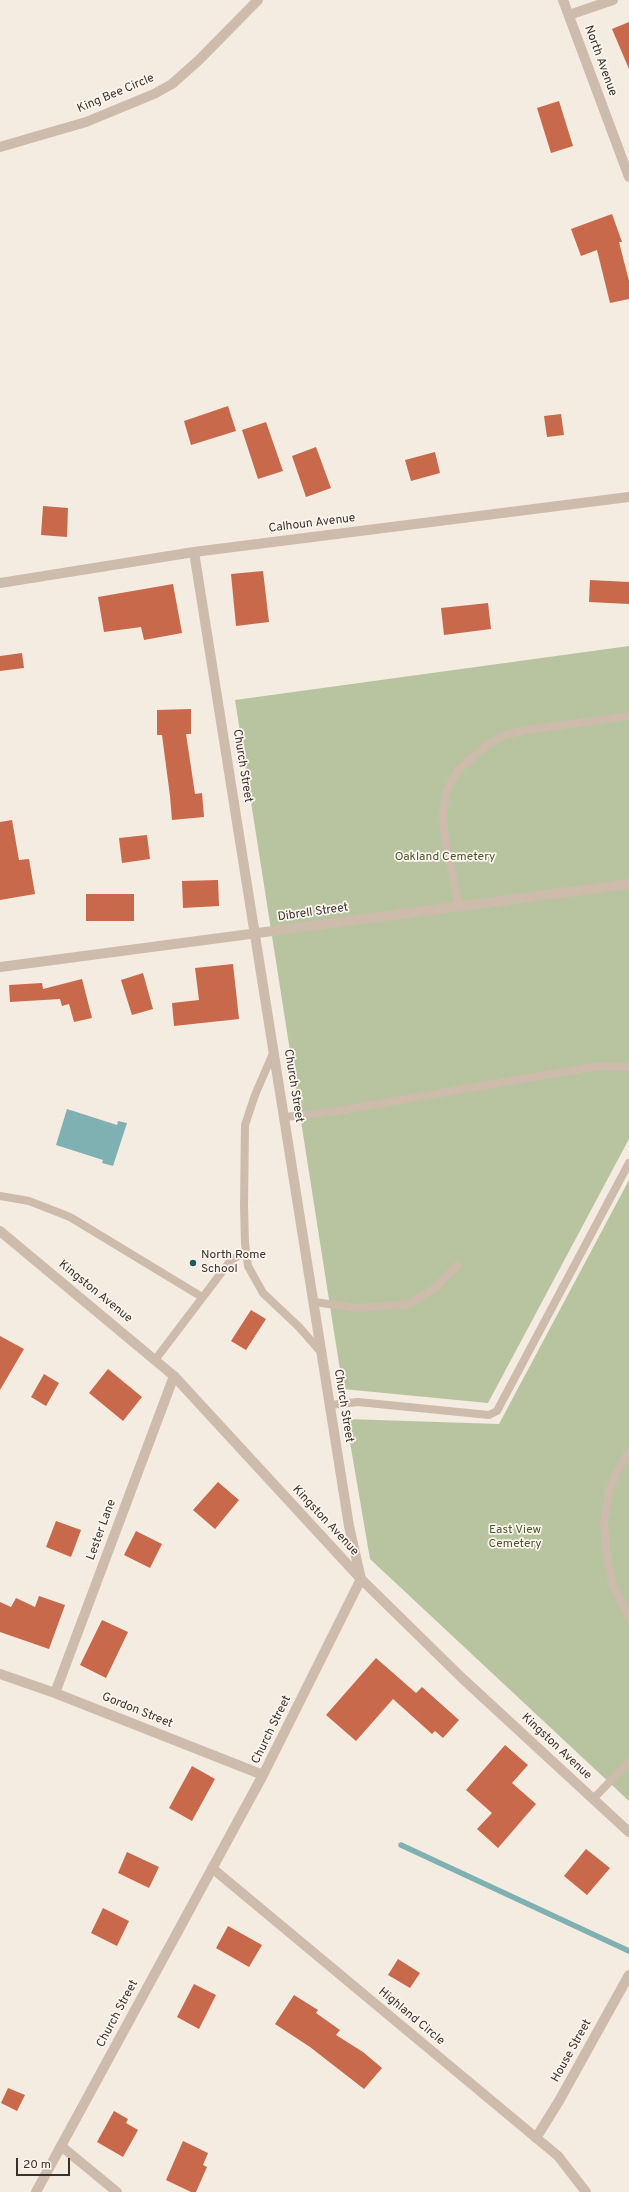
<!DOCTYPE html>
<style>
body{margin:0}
#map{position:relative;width:629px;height:2192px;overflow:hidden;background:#f4ebe1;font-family:Overpass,sans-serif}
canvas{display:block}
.scale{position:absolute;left:16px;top:2158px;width:54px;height:18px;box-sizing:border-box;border:2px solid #3b302b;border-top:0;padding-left:5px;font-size:12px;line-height:14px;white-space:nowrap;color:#3b302b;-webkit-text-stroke:3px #fbf5ee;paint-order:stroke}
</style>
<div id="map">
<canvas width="629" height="2192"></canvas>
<div class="scale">20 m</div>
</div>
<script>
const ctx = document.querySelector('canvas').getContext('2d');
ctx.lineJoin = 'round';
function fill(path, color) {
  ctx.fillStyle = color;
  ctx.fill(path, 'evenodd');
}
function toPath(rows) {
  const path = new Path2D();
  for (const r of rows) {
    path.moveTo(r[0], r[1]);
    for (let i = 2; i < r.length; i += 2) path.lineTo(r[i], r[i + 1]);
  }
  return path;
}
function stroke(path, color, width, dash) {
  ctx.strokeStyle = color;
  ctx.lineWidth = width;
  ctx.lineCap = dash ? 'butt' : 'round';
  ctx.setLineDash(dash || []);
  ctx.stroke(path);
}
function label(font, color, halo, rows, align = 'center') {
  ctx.font = font + ' Overpass,sans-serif';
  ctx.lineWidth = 3.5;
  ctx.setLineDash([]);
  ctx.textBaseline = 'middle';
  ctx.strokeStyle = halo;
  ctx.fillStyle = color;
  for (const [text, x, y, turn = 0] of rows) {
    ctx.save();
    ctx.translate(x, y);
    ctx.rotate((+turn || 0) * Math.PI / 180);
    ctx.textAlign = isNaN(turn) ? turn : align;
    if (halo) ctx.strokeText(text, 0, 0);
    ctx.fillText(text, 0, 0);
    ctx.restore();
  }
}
fill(toPath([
 [629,646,629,1139,488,1403,343,1389,235,700],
 [629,1180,629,1801,370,1559,346,1419,499,1424]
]), '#b8c4a0');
fill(toPath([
 [67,1109,117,1125,118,1121,127,1123,113,1166,102,1163,103,1160,56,1145]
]), '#7fb0b2');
stroke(toPath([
 [401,1845,629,1951]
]), '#7fb0b2', 5.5);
fill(toPath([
 [629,22,629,69,612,29],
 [559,101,573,146,551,153,537,108],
 [612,214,622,242,619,242,629,281,629,299,610,303,597,250,581,256,571,229],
 [228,406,236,431,191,445,184,421],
 [561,414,564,435,547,437,544,416],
 [266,422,283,471,258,479,242,430],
 [316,447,331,488,306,497,292,456],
 [435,452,440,473,411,481,405,460],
 [43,506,68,508,67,537,41,535],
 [263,571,269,622,236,626,231,574],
 [590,580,629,582,629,604,589,602],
 [173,584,182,633,144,640,141,627,104,632,98,597],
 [488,603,491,629,444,635,441,608],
 [22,653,24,668,0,671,0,656],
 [191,709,191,734,186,734,195,794,202,793,204,817,172,820,170,796,162,735,157,735,157,710],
 [12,820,19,860,29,859,35,894,0,900,0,822],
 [147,835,150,859,122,863,119,838],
 [218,880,219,906,183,908,182,881],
 [86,894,134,894,134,921,86,921],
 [233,964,239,1019,174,1026,172,1003,199,1000,195,968],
 [143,973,153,1009,132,1015,121,980],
 [82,979,92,1018,74,1022,69,1004,62,1006,60,999,10,1002,9,985,42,983,43,989],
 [251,1310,266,1319,246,1350,231,1341],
 [0,1336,24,1349,0,1390],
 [108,1369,142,1397,123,1421,89,1393],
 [44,1374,59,1383,46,1406,31,1397],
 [218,1482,239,1500,215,1529,193,1510],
 [56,1521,81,1530,71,1557,46,1547],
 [136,1531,162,1544,150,1568,124,1555],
 [39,1596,65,1605,49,1649,0,1632,0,1602,11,1607,16,1598,35,1607],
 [102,1620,128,1632,106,1678,80,1665],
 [376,1658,416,1693,422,1687,459,1720,443,1738,435,1731,432,1734,393,1699,356,1741,326,1715],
 [505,1745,528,1765,512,1783,536,1804,498,1848,477,1829,492,1813,466,1790],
 [192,1766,215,1779,192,1821,169,1808],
 [586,1849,610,1868,587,1895,564,1876],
 [127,1852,159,1867,149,1888,118,1873],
 [103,1908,129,1921,117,1946,91,1933],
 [228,1926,262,1945,249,1967,216,1948],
 [398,1959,420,1973,410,1988,388,1975],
 [194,1984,216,1995,199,2029,177,2017],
 [294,1995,318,2010,316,2013,340,2030,336,2035,363,2052,382,2068,364,2089,310,2047,275,2024],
 [8,2088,25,2095,17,2111,1,2103],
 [114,2111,128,2119,126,2123,138,2130,123,2157,97,2142],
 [183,2141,208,2153,203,2165,207,2167,196,2192,191,2192,166,2180]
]), '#c8694b');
stroke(toPath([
 [459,907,444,832,443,811,447,791,458,770,487,745,505,735,527,730,629,716],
 [274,1051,255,1095,245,1125,244,1206,245,1243,248,1266,263,1293,299,1327,321,1352],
 [285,1117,331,1112,598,1066,629,1067],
 [0,1196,29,1201,70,1217,202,1297],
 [314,1302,358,1308,409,1304,434,1289,457,1266],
 [155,1360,231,1260,246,1252],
 [330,1405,358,1402,489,1415,497,1411,629,1163],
 [629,1452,619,1467,610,1488,604,1522,606,1551,612,1583,629,1617],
 [593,1799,629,1762]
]), '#cdbbac', 8);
stroke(toPath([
 [569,15,613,0],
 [0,147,86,122,154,94,172,84,199,60,258,0],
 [0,967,629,884],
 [0,1674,55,1693,263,1775],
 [55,1693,174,1376],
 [212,1868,558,2156,586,2192],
 [536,2138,559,2101,629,1975],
 [61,2146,117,2192],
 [36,2192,263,1775,361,1579,349,1526,194,552]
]), '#cdbbac', 10);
stroke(toPath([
 [563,0,629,177],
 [0,583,194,552,629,497],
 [0,1231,174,1376,361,1579,462,1678,629,1832]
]), '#cdbbac', 10);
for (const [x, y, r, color] of [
 [193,1263,4,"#1f5a5e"]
]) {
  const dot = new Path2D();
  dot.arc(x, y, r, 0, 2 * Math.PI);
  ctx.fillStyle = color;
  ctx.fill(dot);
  stroke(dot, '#fbf5ee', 1.5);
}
label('12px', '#3b302b', '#fbf5ee', [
 ["North Avenue",600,61,70],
 ["King Bee Circle",116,94,-23],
 ["Calhoun Avenue",312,524,-7],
 ["Church Street",242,766,81],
 ["Dibrell Street",313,913,-8],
 ["Church Street",293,1086,81],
 ["Kingston Avenue",95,1292,39],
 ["Church Street",343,1406,81],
 ["Kingston Avenue",325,1521,47],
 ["Lester Lane",102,1530,-70],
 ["Gordon Street",137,1711,22],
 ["Church Street",272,1730,-64],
 ["Kingston Avenue",556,1747,43],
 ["Church Street",118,2014,-62],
 ["Highland Circle",411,2017,40],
 ["House Street",572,2051,-61]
]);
label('12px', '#4a5a2e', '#fbf5ee', [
 ["Oakland Cemetery",445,858],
 ["East View",515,1531],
 ["Cemetery",515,1545]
]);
label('12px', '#3b302b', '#fbf5ee', [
 ["North Rome",201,1256],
 ["School",201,1270]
], 'left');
</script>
